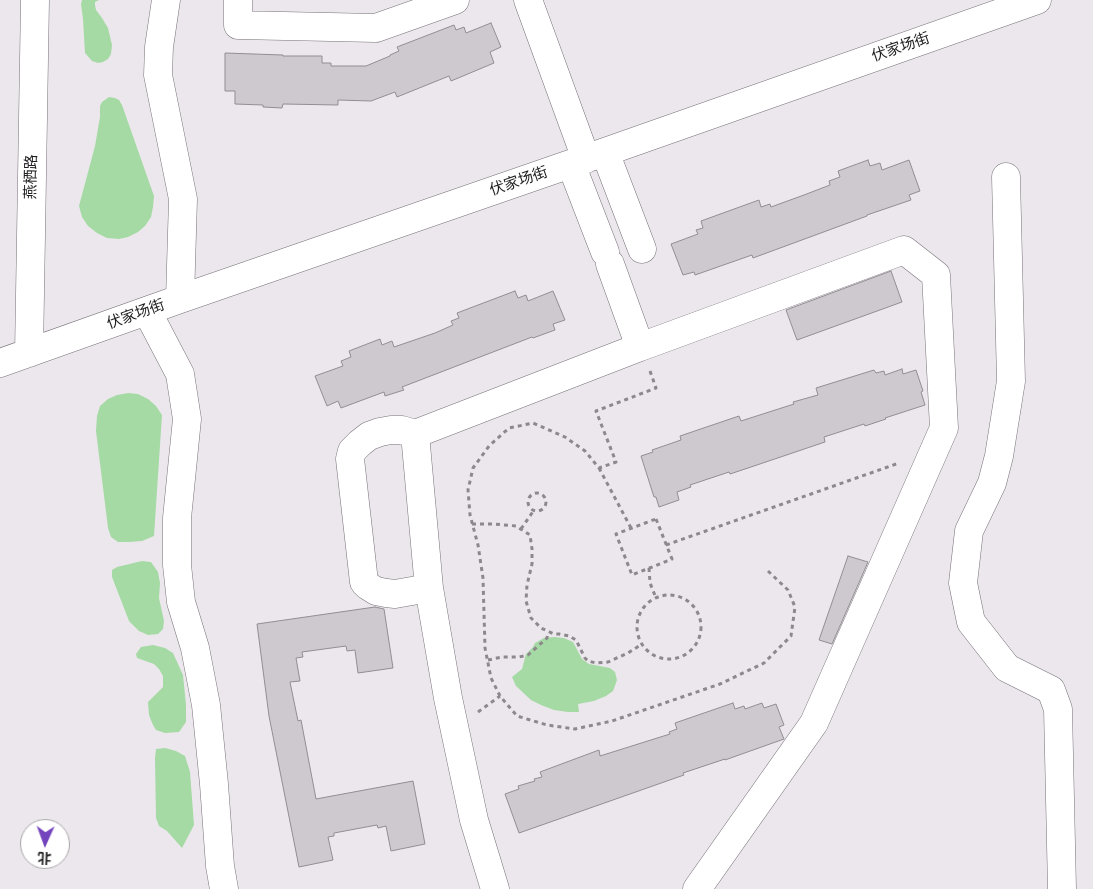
<!DOCTYPE html>
<meta charset="utf-8">
<style>
body{margin:0}
#map{position:relative;width:1093px;height:889px;overflow:hidden;background:#ece7ed;font-family:Roboto,"Noto Sans SC",sans-serif}
canvas{display:block}
.north{position:absolute;left:20px;top:819px;width:50px;height:50px;box-sizing:border-box;background:#fff;border:1px solid #a6a5a6;border-radius:50%;rotate:182deg;font-size:14px;font-weight:700;line-height:20px;text-align:center;color:#201e20}
.north::after{content:'';display:block;margin:auto;width:18px;height:22px;background:#7445bd;clip-path:polygon(50% 0,100% 100%,50% 72%,0 100%)}
</style>
<div id="map">
<canvas width="1093" height="889"></canvas>
<div class="north">北</div>
</div>
<script>
const ctx = document.querySelector('canvas').getContext('2d');
ctx.lineJoin = 'round';
function fill(path, color) {
  ctx.fillStyle = color;
  ctx.fill(path, 'evenodd');
}
function toPath(rows) {
  const path = new Path2D();
  for (const r of rows) {
    if (r.length === 3) {
      path.moveTo(r[0] + r[2], r[1]);
      path.arc(r[0], r[1], r[2], 0, 2 * Math.PI);
      continue;
    }
    path.moveTo(r[0], r[1]);
    for (let i = 2; i < r.length; i += 2) path.lineTo(r[i], r[i + 1]);
  }
  return path;
}
function stroke(path, color, width, dash) {
  ctx.strokeStyle = color;
  ctx.lineWidth = width;
  ctx.lineCap = dash ? 'butt' : 'round';
  ctx.setLineDash(dash || []);
  ctx.stroke(path);
}
function label(font, color, halo, rows, align = 'center') {
  ctx.font = font + ' Roboto,"Noto Sans SC",sans-serif';
  ctx.lineWidth = 5;
  ctx.setLineDash([]);
  ctx.textBaseline = 'middle';
  ctx.strokeStyle = halo;
  ctx.fillStyle = color;
  for (const [text, x, y, turn = 0] of rows) {
    ctx.save();
    ctx.translate(x, y);
    ctx.rotate((+turn || 0) * Math.PI / 180);
    ctx.textAlign = isNaN(turn) ? turn : align;
    if (halo) ctx.strokeText(text, 0, 0);
    ctx.fillText(text, 0, 0);
    ctx.restore();
  }
}
fill(toPath([
 [82,0,99,0,95,2,95,5,96,10,102,18,108,28,112,45,111,54,108,59,103,62,98,63,92,61,85,53,83,19,81,4],
 [109,97,115,98,119,100,122,105,154,196,153,207,151,217,145,226,138,232,128,237,119,239,107,238,97,233,88,226,82,217,79,206,95,146,100,117,100,106,102,102],
 [128,393,138,394,148,399,156,406,162,415,154,536,142,541,129,542,118,542,111,537,108,528,96,431,97,416,100,406,108,399,117,395],
 [142,561,151,562,158,572,160,583,159,598,164,621,163,629,158,634,148,635,139,631,129,621,112,577,112,570,117,567],
 [554,637,564,638,573,642,582,659,589,664,610,668,615,672,617,680,613,691,606,696,594,701,578,704,579,712,568,712,554,710,541,705,531,700,516,686,512,677,522,669,526,654,533,647,535,643,544,638],
 [153,645,165,648,173,653,183,675,186,705,186,722,179,732,165,733,156,730,153,725,149,715,148,702,163,687,163,676,159,669,154,664,137,658,136,654,141,647],
 [165,748,176,751,185,756,190,772,194,825,182,848,167,831,159,826,156,818,155,758,156,749]
]), '#a5daa4');
const building = toPath([
 [491,23,501,47,490,52,494,63,451,81,449,76,397,97,395,92,371,101,338,100,338,105,283,104,282,108,263,107,263,105,235,104,235,91,225,91,225,53,283,55,283,56,322,56,322,63,331,63,331,66,366,66,390,56,390,55,399,51,397,47,454,25,456,30,464,27,466,33,491,23],
 [868,160,870,166,880,163,882,170,909,160,920,191,909,195,911,200,867,215,867,216,753,258,752,255,695,275,694,272,683,275,671,244,698,234,696,230,703,228,701,221,759,200,761,207,770,204,771,207,804,195,830,185,829,181,840,177,838,171,868,160],
 [891,271,902,302,797,340,786,310,891,271],
 [515,291,518,298,526,295,528,301,553,291,565,320,553,324,555,330,533,338,532,337,402,387,404,390,385,396,384,392,341,408,338,401,327,406,315,376,343,366,341,361,351,357,349,351,380,339,382,345,392,341,394,347,435,333,453,325,451,321,459,318,457,313,515,291],
 [902,369,903,374,916,370,923,391,921,392,925,405,885,418,886,419,865,426,864,424,824,437,825,442,751,467,730,474,729,472,690,485,691,487,677,492,679,500,659,507,656,497,654,497,641,456,653,452,652,450,681,440,680,436,739,416,741,421,794,404,793,402,818,395,816,388,874,370,876,373,884,371,885,375,902,369],
 [848,556,868,562,832,644,819,640,848,556],
 [375,607,384,609,393,668,358,673,355,650,347,651,346,646,302,652,303,657,296,658,300,681,290,682,298,721,301,720,316,799,413,781,425,844,391,851,386,826,378,828,377,825,334,833,334,836,328,837,333,860,299,867,269,716,257,624,375,607],
 [733,703,735,709,744,706,745,709,762,703,764,708,776,704,784,725,779,727,784,739,739,755,725,760,725,759,683,773,684,775,519,833,505,794,519,789,518,786,535,781,534,779,542,777,540,772,599,750,600,756,670,734,669,732,677,729,675,723,733,703]
]);
fill(building, '#cec9cf');
stroke(building, '#928d93', 1);
const minor = toPath([
 [166,0,159,47,158,75,183,199,180,299],
 [238,0,238,25,376,28,455,0],
 [528,0,586,159],
 [605,152,642,249],
 [571,164,605,252],
 [1006,177,1011,381,999,456,992,483,969,531,963,583,971,622,1007,668,1051,690,1058,709,1062,889],
 [147,311,180,374,187,419,177,518,177,565,181,602,195,648,206,705,214,784,220,866,224,889],
 [640,347,904,250,936,275,944,428,814,723,697,889],
 [29,353,35,0],
 [0,363,180,299,605,152,1037,0],
 [415,434,402,430,391,430,380,432,369,436,360,443,352,451,350,459,364,582,368,586,376,591,386,593,395,594,429,588],
 [495,889,474,820,448,698,429,588,415,434,640,347,610,264]
]);
stroke(minor, '#777278', 29);
stroke(toPath([
 [650,371,656,388,596,411,616,462,599,468,585,451,565,437,533,423,509,428,489,446,473,468,468,490,470,515,478,545,483,578,485,648,491,678,500,696,517,716,547,725,575,729,612,721,720,684,764,663,791,636,795,607,788,590,768,571],
 [599,468,631,528],
 [537,502,9],
 [656,519,672,559,632,575,616,534,656,519],
 [472,524,494,524,516,526,530,535,532,549,532,564,527,585,526,601,531,618,541,628,554,634,559,634,569,636,576,640,585,658,588,661,596,663,608,662,628,653,642,644],
 [521,529,534,510],
 [666,545,899,463],
 [649,568,650,583,656,598],
 [669,627,32],
 [488,660,502,657,519,657,528,655,547,638,548,632],
 [478,712,500,696]
]), '#8c888c', 3, [4, 4]);
stroke(minor, '#fff', 28);
label('15px', '#201e20', '#fff', [
 ["伏家场街",901,48,-19],
 ["燕栖路",32,177,-89],
 ["伏家场街",519,182,-19],
 ["伏家场街",136,315,-20]
]);
</script>
